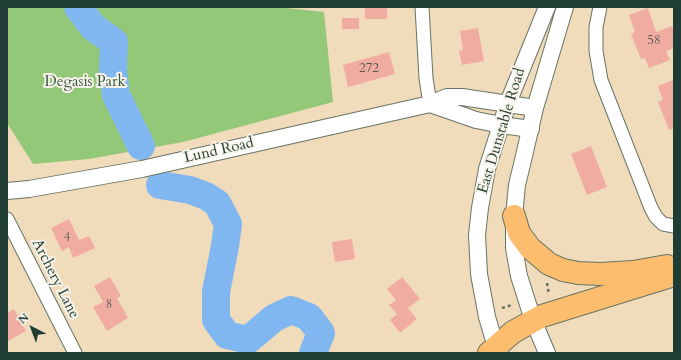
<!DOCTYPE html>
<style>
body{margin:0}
#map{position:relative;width:681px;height:360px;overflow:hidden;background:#f0dbba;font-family:Cardo,serif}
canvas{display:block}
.frame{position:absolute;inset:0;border:8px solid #1f3d34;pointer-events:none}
.north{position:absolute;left:12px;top:308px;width:40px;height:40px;-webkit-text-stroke:3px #f7f3e8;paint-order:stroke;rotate:318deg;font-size:11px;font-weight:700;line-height:16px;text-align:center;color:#1f3d34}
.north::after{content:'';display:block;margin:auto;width:14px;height:18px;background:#1f3d34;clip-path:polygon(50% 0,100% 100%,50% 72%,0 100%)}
</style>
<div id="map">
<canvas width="681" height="360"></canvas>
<div class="frame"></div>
<div class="north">N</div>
</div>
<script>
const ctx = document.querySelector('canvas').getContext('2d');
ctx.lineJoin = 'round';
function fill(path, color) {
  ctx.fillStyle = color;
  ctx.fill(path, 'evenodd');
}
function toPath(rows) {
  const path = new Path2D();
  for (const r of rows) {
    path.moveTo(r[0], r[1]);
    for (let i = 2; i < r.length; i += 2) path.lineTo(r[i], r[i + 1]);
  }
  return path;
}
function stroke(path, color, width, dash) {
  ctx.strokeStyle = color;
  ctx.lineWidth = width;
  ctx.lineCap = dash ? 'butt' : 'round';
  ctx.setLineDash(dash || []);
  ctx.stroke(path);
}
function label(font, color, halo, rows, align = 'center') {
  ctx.font = font + ' Cardo,serif';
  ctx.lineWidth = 4;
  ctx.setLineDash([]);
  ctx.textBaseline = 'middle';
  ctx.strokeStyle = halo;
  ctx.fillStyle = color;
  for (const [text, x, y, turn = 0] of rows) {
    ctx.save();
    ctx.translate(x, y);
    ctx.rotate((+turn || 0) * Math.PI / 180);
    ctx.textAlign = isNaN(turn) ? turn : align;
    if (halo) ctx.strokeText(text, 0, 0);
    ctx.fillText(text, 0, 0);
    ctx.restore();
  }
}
fill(toPath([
 [7,7,277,7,324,12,333,102,183,142,89,159,33,164,7,123]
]), '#94c879');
stroke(toPath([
 [78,7,93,27,114,42,113,69,116,95,141,146],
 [160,185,190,190,206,196,217,203,228,224,225,246,216,292,216,320,227,335,248,340,274,318,291,310,309,317,321,333,313,353]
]), '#81b7f0', 28);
fill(toPath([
 [365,7,387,7,387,19,365,19],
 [648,8,656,32,672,26,674,31,674,48,666,51,670,60,649,68,645,58,641,59,631,34,635,32,629,15],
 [342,18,359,18,359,29,342,29],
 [478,28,484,61,462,65,459,51,463,50,460,31],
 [389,52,395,74,348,87,343,65],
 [673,80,674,128,669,130,658,102,663,100,658,86],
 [591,146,607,187,587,195,571,154],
 [69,219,79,240,89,236,95,248,73,258,69,247,62,251,51,228],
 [352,239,355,259,335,262,332,242],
 [110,277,121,296,117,298,128,318,107,331,93,307,103,302,94,286],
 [402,277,420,299,408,308,417,319,400,333,390,320,397,314,389,305,396,300,387,289],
 [14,309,26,331,8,341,7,339,7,313]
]), '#f1aca2');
const minor = toPath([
 [422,7,426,78,430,104],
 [600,7,596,27,596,51,601,80,651,208,656,217,663,224,674,226],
 [7,219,75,353]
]);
const tertiary = toPath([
 [430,104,476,120,501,125,531,129],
 [7,191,29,189,142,169,430,104,447,97,462,97,535,108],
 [500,353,493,337,487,317,479,274,477,235,480,208,487,169,508,103,547,7],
 [547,353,533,320,519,276,514,248,514,216,517,185,524,156,535,108,565,7]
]);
const motorway = toPath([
 [514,216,519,233,530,248,549,264,563,270,578,273,600,274,633,272,667,266],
 [489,353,513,332,542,316,674,275]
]);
stroke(minor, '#687463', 15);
stroke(tertiary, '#687463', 18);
stroke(motorway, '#687463', 24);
stroke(toPath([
 [547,283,549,295],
 [502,308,512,305]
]), '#687463', 2.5, [3, 3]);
stroke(minor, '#fff', 13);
stroke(tertiary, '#fff', 16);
stroke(motorway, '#fcbd6f', 22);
label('13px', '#545950', null, [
 ["58",654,41],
 ["272",369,69],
 ["4",67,238],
 ["8",109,305]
]);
label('15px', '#365942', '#f7f3e8', [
 ["Degasis Park",85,83]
]);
label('15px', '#1f3d34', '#f7f3e8', [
 ["East Dunstable Road",502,131,-73],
 ["Lund Road",219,151,-13],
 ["Archery Lane",55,279,63]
]);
</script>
